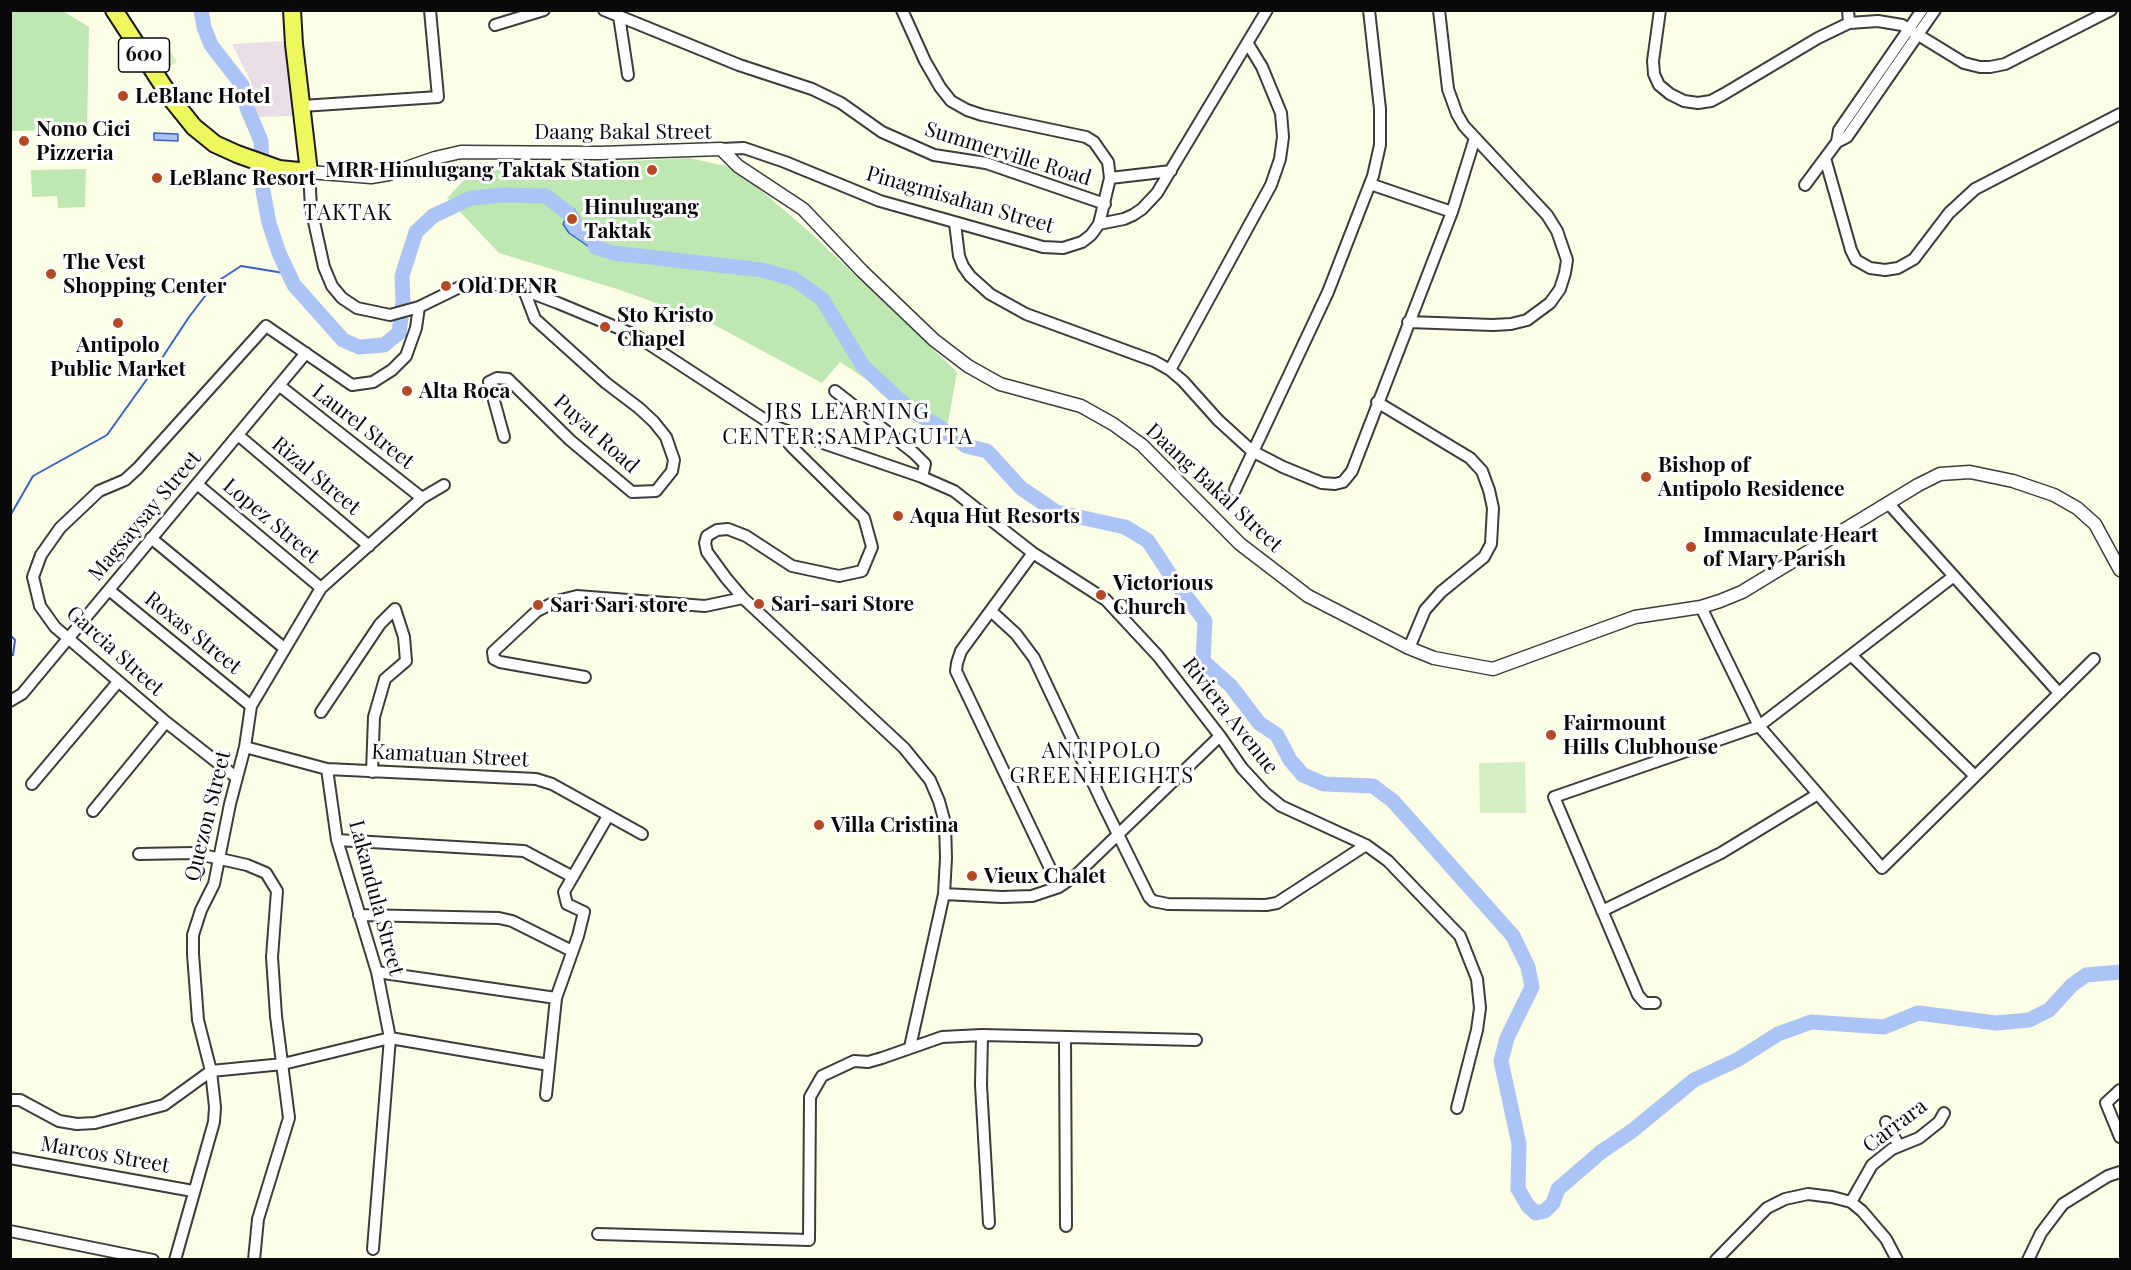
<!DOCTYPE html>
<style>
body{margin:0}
#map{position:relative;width:2131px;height:1270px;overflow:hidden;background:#fcffe6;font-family:"Playfair Display",serif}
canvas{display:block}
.frame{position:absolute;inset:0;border:12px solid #090909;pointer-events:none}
</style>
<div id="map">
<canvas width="2131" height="1270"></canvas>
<div class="frame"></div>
</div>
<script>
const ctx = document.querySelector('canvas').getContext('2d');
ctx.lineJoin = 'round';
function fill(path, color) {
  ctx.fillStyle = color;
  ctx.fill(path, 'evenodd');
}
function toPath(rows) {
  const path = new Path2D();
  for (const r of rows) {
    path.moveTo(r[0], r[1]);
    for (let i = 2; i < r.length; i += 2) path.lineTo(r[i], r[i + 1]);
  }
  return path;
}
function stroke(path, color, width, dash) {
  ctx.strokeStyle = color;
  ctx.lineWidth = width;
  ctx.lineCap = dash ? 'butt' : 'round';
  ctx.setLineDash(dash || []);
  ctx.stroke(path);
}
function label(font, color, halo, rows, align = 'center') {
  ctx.font = font + ' "Playfair Display",serif';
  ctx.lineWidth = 6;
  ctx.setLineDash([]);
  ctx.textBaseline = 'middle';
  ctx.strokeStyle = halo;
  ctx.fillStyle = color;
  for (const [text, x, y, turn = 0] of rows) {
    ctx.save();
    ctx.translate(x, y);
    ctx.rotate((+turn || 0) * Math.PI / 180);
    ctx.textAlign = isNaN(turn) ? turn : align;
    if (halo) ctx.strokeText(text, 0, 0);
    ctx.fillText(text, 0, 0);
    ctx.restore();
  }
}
fill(toPath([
 [285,41,294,116,256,117,251,82,232,44]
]), '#e9dde7');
fill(toPath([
 [10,11,63,11,89,27,87,129,11,131],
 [689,158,735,168,814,236,957,372,944,445,884,391,840,362,822,383,709,322,620,290,499,253,447,198,482,161,483,169,552,170,554,176,585,176,594,163],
 [86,169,85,207,58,208,57,196,32,197,31,170]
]), '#bee7b2');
fill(toPath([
 [169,49,177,62,166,69,158,56],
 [1525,762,1526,813,1480,813,1479,763]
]), '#d3eec4');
const water = toPath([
 [154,133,178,134,178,141,154,140,154,133],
 [574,209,592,239,613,253,598,253,569,233,563,224,568,213,574,209]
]);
fill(water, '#acc4f5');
stroke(water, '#3563ca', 1.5);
stroke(toPath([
 [10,516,33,476,107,435,162,358,189,317,215,283,241,266,290,274],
 [10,635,15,640,13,655,10,655]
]), '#3563ca', 2);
stroke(toPath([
 [201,10,204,27,211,45,242,85,247,108,261,141,263,191,269,223,279,253,294,285,343,340,359,347,384,345,399,333,403,302,402,276,416,232,433,216,471,198,503,195,546,196,568,213,579,229],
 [595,247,613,253,762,270,794,279,822,299,863,366,910,410,935,424,966,446,987,451,1021,488,1056,512,1125,527,1148,541,1173,579,1205,621,1203,661,1231,686,1259,723,1277,735,1290,760,1303,775,1324,784,1373,786,1393,801,1513,936,1528,967,1532,987,1507,1038,1501,1061,1519,1144,1518,1189,1528,1206,1536,1213,1545,1211,1553,1203,1558,1189,1601,1152,1632,1131,1694,1080,1737,1060,1778,1034,1811,1022,1884,1027,1918,1013,1996,1023,2029,1020,2049,1010,2072,985,2086,975,2120,972]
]), '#acc4f5', 15);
const minor = toPath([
 [604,10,739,65,812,89,841,103,882,132,934,155,986,163,1105,204],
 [1660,10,1653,61,1654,74,1659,85,1670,94,1684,101,1698,103,1711,101,1724,94,1818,38,1849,23,1878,21,1902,25,1964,63,1980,67,1990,67,2005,64,2111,10],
 [1848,10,1849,23],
 [619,16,628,75],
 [495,25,544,10],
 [302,106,438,97,430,10],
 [1837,142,1839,130,1922,10],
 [721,149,744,148,785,162,880,201,1043,247,1063,248,1082,242,1091,235,1099,224,1110,178,1108,162,1094,142,1086,137,982,115,967,110,951,101,940,87,925,61,902,10],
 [1825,158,1851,250,1856,260,1870,268,1885,270,1898,268,1914,259,1949,213,1975,189,2120,114],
 [309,172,311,208,324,267,332,286,342,298,357,308,390,315,419,307,466,284,485,283,524,290,558,303,635,335,776,427,922,477,954,491,1033,553,1106,600,1158,656,1220,736,1242,768,1265,793,1281,806,1366,845,1388,861,1460,936,1477,979,1480,1008,1477,1030,1457,1108],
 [1110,178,1171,171],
 [1370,184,1452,212],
 [1805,185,1837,142,1847,137,1935,10],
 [955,223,959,256,963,266,970,276,990,294,1026,314,1154,361,1170,370,1183,381,1218,420,1252,451,1283,467,1322,483,1335,484,1343,482,1352,471,1452,212,1475,138],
 [1099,224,1124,219,1133,215,1142,209,1157,193,1267,10],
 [1408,322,1493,325,1511,324,1527,320,1550,303,1560,289,1565,273,1567,260,1557,231,1547,215,1464,126,1457,114,1448,89,1439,10],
 [1170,370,1271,185,1280,159,1283,137,1281,113,1262,67,1248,44],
 [280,386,422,498],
 [835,391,914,453,925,464,922,477],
 [1377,402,1470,458,1482,471,1489,490,1493,508,1491,544,1484,557,1441,592,1425,610,1409,648],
 [776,428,792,447,864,518,872,547,862,571,839,576,792,566,746,536,728,529,717,530,707,536,705,543,707,552,726,578,743,598,904,748,930,780,939,801,945,823,946,858,944,894,910,1047],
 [238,435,369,546],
 [504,437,489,382,497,378,508,379,570,440,632,492,656,491,672,471,674,460,666,437,654,422,639,408,606,383,535,319,524,290],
 [197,484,321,588],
 [1235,490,1328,292,1373,176,1380,145,1380,109,1369,10],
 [1888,503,2059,693],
 [151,538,284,648],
 [1033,553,961,651,957,663,956,671,1059,887],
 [109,590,251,706],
 [1701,607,1759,726,1882,868,2094,659],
 [991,611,1016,634,1034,658,1103,804,1149,897,1153,901,1168,904,1266,905,1277,903,1366,845],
 [1852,656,1975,776],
 [585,677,500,662,494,659,493,652,537,611,557,601,577,596,705,606,743,598],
 [10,701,22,694,306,353],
 [321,712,380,624,395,609,404,637,406,661,385,679,374,717,372,772],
 [245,747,327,769,536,779,552,784,642,834],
 [327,769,337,840,377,972,390,1038,373,1249],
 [237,778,166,722,55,627,40,606,33,577,41,555,60,528,99,491,125,480,138,468,266,326,352,385,373,382,392,370,406,356,416,328,419,307],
 [32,784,118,682],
 [93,811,166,722],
 [337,840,524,851,573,877],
 [139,854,194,853,247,865,266,873,277,891,272,957,276,1016,289,1118,258,1219,254,1260],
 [944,894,1002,897,1032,896,1059,887,1075,876,1220,736],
 [1602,911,1721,853,1818,794],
 [359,915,499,918,512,921,572,951],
 [377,972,556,998],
 [1655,1003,1645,1003,1638,995,1554,797,1759,726,1954,576],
 [982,1035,981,1085,989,1223],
 [1065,1037,1066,1226],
 [2120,1090,2106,1103,2120,1137],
 [546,1095,556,998,578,936,584,912,567,904,564,892,608,816],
 [10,1100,20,1100,59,1121,77,1124,95,1123,164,1105,211,1071,283,1064,390,1038,549,1065],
 [1886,1122,1899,1146],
 [10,1158,193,1191],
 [1851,1202,1872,1165,1892,1149,1919,1138,1939,1122,1944,1113],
 [10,1231,153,1260],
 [598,1234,809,1240,810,1097,822,1076,854,1061,868,1062,882,1058,942,1037,982,1035,1196,1040],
 [175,1260,214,1122,215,1107,211,1071,198,1020,193,954,193,935,201,910,214,884,230,804,245,747,251,706,321,588,422,498,444,485],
 [1716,1260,1767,1208,1785,1199,1808,1194,1832,1197,1851,1202,1862,1211,1886,1239,1897,1260],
 [2028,1260,2041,1233,2063,1204,2108,1176,2120,1172]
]);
const tertiary = toPath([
 [309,172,371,177,389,174,435,158,461,152,600,153,721,149,738,166,803,209,862,271,934,340,968,366,1000,384,1081,406,1113,424,1142,445,1240,544,1308,596,1409,648,1434,658,1493,669,1635,617,1701,607,1720,601,1742,592,1918,485,1940,474,1970,472,2013,481,2054,495,2077,508,2095,524,2120,570]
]);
const primary = toPath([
 [114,10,173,101,194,127,215,144,237,154,279,169,309,172,294,44,292,10]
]);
stroke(minor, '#3c3c3c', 14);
stroke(tertiary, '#3c3c3c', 15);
stroke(primary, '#1a1a1a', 20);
stroke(minor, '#fff', 10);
stroke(tertiary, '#fff', 12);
stroke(primary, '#eff75e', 16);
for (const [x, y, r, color] of [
 [123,96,6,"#b64925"],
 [24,141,6,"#b64925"],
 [652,170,6,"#b64925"],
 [157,178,6,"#b64925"],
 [572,219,6,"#b64925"],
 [51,274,6,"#b64925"],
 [446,286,6,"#b64925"],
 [118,323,6,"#b64925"],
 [605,327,6,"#b64925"],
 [407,391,6,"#b64925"],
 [1646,477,6,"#b64925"],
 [898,516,6,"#b64925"],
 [1691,547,6,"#b64925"],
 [1101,595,6,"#b64925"],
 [759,604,6,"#b64925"],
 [538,605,6,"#b64925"],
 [1551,735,6,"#b64925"],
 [819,825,6,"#b64925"],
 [972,876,6,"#b64925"]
]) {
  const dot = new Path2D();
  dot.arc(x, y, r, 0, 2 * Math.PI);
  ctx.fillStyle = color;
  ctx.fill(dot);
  stroke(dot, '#fff', 2);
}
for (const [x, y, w] of [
 [144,55,51]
]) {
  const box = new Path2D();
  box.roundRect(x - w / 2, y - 17, w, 34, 4.5);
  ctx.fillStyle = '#fff';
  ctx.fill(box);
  stroke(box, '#090909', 1.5);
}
label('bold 20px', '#090909', null, [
 ["600",144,55]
]);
label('bold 21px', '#090909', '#fff', [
 ["LeBlanc Hotel",135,96],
 ["Nono Cici",36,129],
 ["Pizzeria",36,153],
 ["MRR Hinulugang Taktak Station",640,170,"right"],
 ["LeBlanc Resort",169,178],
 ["Hinulugang",584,207],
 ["Taktak",584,231],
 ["The Vest",63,262],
 ["Shopping Center",63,286],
 ["Old DENR",458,286],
 ["Sto Kristo",617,315],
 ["Chapel",617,339],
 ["Antipolo",118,345,"center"],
 ["Public Market",118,369,"center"],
 ["Alta Roca",419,391],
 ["Bishop of",1658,465],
 ["Antipolo Residence",1658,489],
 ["Aqua Hut Resorts",910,516],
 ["Immaculate Heart",1703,535],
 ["of Mary Parish",1703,559],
 ["Victorious",1113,583],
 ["Church",1113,607],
 ["Sari-sari Store",771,604],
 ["Sari Sari store",550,605],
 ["Fairmount",1563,723],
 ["Hills Clubhouse",1563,747],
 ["Villa Cristina",831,825],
 ["Vieux Chalet",984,876]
], 'left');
label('21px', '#090909', '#fff', [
 ["Daang Bakal Street",623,132],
 ["Summerville Road",1008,154,17],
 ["Pinagmisahan Street",960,200,16],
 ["Laurel Street",363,427,38],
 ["Puyat Road",596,434,42],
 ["Rizal Street",316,476,40],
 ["Daang Bakal Street",1214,488,43],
 ["Magsaysay Street",145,516,-50],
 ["Lopez Street",271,521,40],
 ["Roxas Street",193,633,39],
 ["Garcia Street",115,651,42],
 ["Riviera Avenue",1230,716,52],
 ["Kamatuan Street",450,756,3],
 ["Quezon Street",208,816,-76],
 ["Lakandula Street",376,898,75],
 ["Carrara",1895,1126,-37],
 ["Marcos Street",105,1155,10]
]);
ctx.letterSpacing = '1.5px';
label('22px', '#090909', '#fff', [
 ["TAKTAK",348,213],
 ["JRS LEARNING",848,412],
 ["CENTER;SAMPAGUITA",848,437],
 ["ANTIPOLO",1102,751],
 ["GREENHEIGHTS",1102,776]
]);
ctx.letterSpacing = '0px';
</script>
